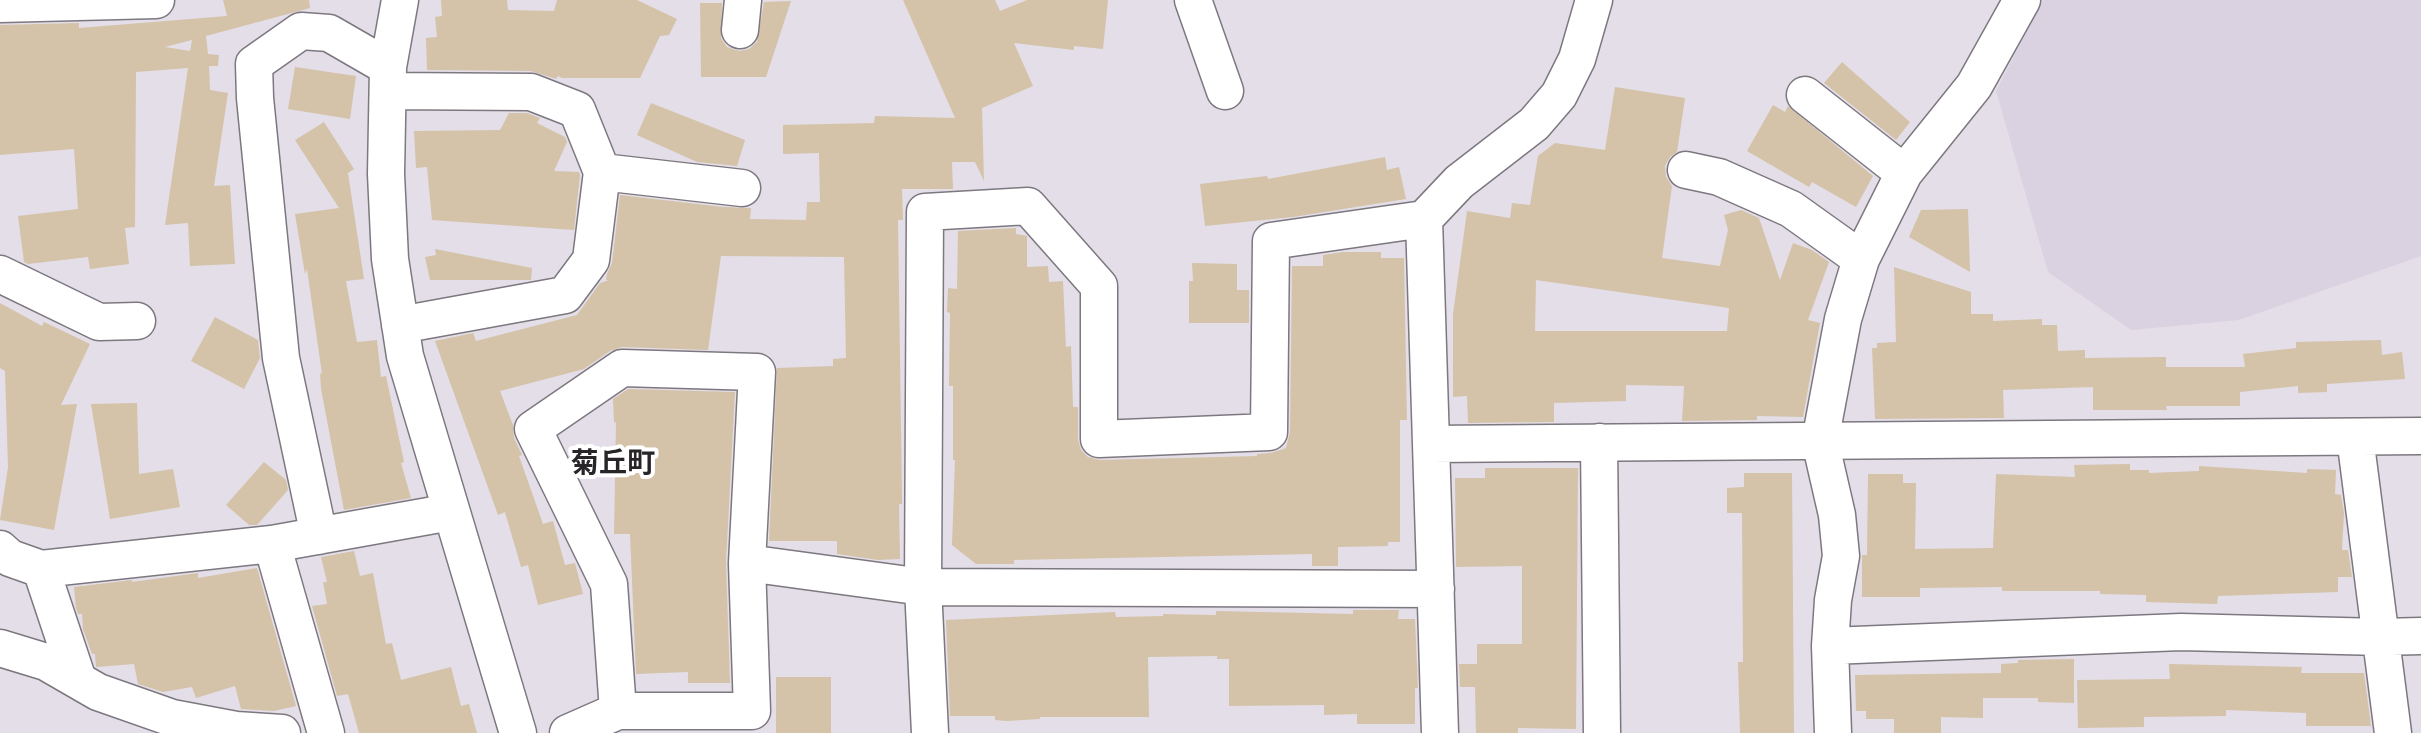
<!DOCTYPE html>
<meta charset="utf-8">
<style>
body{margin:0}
canvas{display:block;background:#e3dee7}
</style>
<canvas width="2421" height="733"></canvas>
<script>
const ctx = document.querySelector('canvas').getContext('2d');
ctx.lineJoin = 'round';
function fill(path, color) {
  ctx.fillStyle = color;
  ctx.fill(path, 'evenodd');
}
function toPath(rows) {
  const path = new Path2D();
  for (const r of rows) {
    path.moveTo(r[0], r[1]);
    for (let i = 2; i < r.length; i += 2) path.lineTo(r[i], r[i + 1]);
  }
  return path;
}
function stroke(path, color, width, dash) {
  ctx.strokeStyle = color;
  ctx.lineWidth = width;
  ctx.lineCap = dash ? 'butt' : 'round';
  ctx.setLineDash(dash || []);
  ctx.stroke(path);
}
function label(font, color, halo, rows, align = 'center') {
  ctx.font = font + ' Helvetica,"Noto Sans JP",sans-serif';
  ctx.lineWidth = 8;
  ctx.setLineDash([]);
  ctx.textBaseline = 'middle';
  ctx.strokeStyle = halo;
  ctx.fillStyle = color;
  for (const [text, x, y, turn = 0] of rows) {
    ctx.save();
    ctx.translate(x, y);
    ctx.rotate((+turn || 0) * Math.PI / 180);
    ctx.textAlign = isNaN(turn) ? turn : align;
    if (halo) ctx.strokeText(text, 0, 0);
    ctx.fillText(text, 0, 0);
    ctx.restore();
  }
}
fill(toPath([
 [2043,0,2421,0,2421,256,2239,320,2131,330,2048,272,1996,91]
]), '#dbd2e1');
fill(toPath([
 [223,0,309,0,310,8,206,36,208,54,219,55,218,66,209,66,210,90,228,93,214,186,230,185,235,264,190,266,188,223,165,225,188,68,136,72,135,227,125,228,129,264,90,269,88,257,28,264,24,262,18,216,78,209,74,149,0,155,0,25,79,23,79,28,227,16],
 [192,40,190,51,165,47],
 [441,0,507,0,508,10,554,11,557,0,637,0,677,19,669,35,660,36,640,78,562,78,558,76,556,79,531,71,427,70,426,38,437,37,435,17,442,16],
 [903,0,995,0,1000,11,1027,0,1108,0,1103,49,1074,46,1074,50,1014,43,1033,86,982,108,984,181,975,162,952,162,953,189,902,189,903,220,898,220,902,497,902,504,899,504,900,559,878,560,837,554,837,541,769,541,777,368,833,366,833,359,846,358,844,257,721,256,708,350,622,347,610,351,584,369,500,391,513,425,514,438,522,455,519,456,543,524,553,521,565,565,575,563,583,594,538,605,528,565,521,567,505,512,498,515,435,341,473,333,476,341,577,315,600,283,609,280,606,280,607,274,612,263,620,195,723,207,751,208,750,219,806,220,807,202,820,202,819,153,783,154,783,125,874,123,875,116,955,118],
 [791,1,766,77,701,77,700,3,722,3,721,38,727,47,739,51,749,49,757,42,764,2],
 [1842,62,1910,122,1896,140,1824,83],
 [295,67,356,76,350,119,288,109],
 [1615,87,1685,98,1677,152,1670,157,1665,166,1666,177,1672,186,1662,258,1720,266,1728,230,1724,215,1741,210,1759,218,1780,280,1793,243,1812,250,1829,262,1808,320,1820,323,1803,417,1757,416,1757,420,1682,421,1684,386,1626,385,1626,401,1554,403,1554,422,1468,423,1467,396,1453,397,1453,314,1467,211,1510,218,1512,203,1530,205,1538,156,1555,143,1605,150],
 [1536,280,1729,308,1727,331,1535,331],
 [651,103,745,140,737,166,697,162,637,135],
 [1773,105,1785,112,1788,106,1873,176,1856,207,1812,182,1809,187,1747,151],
 [509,113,527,113,540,118,537,123,565,137,567,142,554,171,579,172,580,175,574,230,432,220,427,167,416,168,414,131,500,130],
 [324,122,354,169,348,173,364,279,346,281,357,342,377,340,381,377,386,376,404,462,401,463,411,498,344,510,321,389,320,373,322,374,307,269,305,274,295,214,339,208,295,140],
 [1385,157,1387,170,1399,167,1406,199,1293,217,1205,226,1200,184,1267,176,1268,179],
 [1968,209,1970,272,1909,237,1921,210],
 [1016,228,1016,234,1027,236,1027,267,1048,266,1049,282,1063,281,1066,347,1071,346,1073,407,1078,407,1078,440,1081,450,1088,457,1100,460,1257,456,1257,454,1271,453,1286,448,1290,432,1292,266,1323,266,1323,255,1343,252,1381,252,1381,258,1404,258,1407,420,1400,420,1400,542,1388,542,1388,546,1338,547,1338,566,1312,566,1312,554,1014,560,1014,564,976,564,952,545,955,460,953,460,953,386,949,386,950,313,947,312,948,288,957,289,958,231],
 [435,249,532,268,531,280,430,280,425,257,436,255],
 [1192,263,1237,264,1237,290,1249,290,1249,323,1189,323,1189,281,1193,281],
 [1894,267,1971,292,1971,314,1993,314,1993,321,2042,319,2042,325,2057,325,2058,351,2085,350,2085,358,2166,357,2166,367,2245,367,2243,354,2296,348,2296,342,2381,340,2382,355,2402,352,2405,379,2327,384,2327,392,2298,393,2298,386,2240,392,2240,406,2166,406,2167,410,2093,410,2093,387,2003,390,2004,418,1875,419,1872,348,1877,348,1877,343,1896,342],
 [0,303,42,326,44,322,90,344,61,405,77,404,54,530,0,520,8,467,5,371,0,368],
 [215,317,258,340,260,358,244,389,191,361],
 [628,389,735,392,726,562,730,683,688,683,688,672,636,674,630,534,614,534,616,422,614,423,613,399],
 [137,403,139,474,173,469,180,507,110,519,91,404],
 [264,462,286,480,288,490,257,525,249,525,226,505],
 [2130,464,2130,470,2149,470,2149,473,2199,471,2199,466,2307,473,2307,469,2336,470,2335,494,2341,495,2344,513,2342,550,2348,550,2352,577,2338,577,2338,592,2218,596,2217,604,2146,602,2146,595,2100,594,2100,591,2002,591,2002,587,1920,588,1920,597,1862,597,1862,555,1867,555,1868,474,1903,474,1903,483,1916,483,1915,549,1993,548,1996,474,2075,477,2074,465],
 [1485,468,1578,468,1576,729,1518,728,1518,733,1476,733,1475,687,1460,687,1459,664,1477,664,1477,644,1522,644,1522,566,1456,567,1455,478,1485,478],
 [1744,473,1792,473,1794,733,1740,733,1738,662,1743,662,1742,513,1727,513,1727,488,1744,487],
 [354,551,360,576,373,573,386,644,392,643,401,680,451,667,461,706,469,704,477,733,359,733,348,694,337,696,312,606,327,604,323,582,327,582,321,557],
 [257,568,296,706,274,711,241,709,235,686,196,698,192,687,163,692,138,684,134,664,96,667,95,654,92,654,83,629,82,614,78,614,76,608,74,587,132,580,132,582,198,573,198,578],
 [1353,610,1399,610,1398,619,1415,619,1418,688,1415,688,1415,724,1357,724,1357,714,1324,715,1324,705,1229,706,1229,659,1217,659,1217,656,1148,657,1149,717,1040,717,1040,719,1007,721,995,720,995,716,950,716,946,620,1115,612,1116,617,1163,616,1163,614,1216,615,1216,611,1353,614],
 [2074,659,2074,703,2038,702,2038,698,1983,698,1983,718,1941,717,1941,733,1894,733,1894,719,1866,719,1866,711,1856,711,1855,675,2001,673,2001,664,2018,663,2018,660],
 [2169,664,2302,667,2301,673,2364,673,2371,726,2306,726,2306,713,2226,710,2226,716,2144,717,2144,727,2078,728,2077,680,2170,679],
 [776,677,831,677,831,733,776,733]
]), '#d4c3a9');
const minor = toPath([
 [400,0,388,67,386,174,390,259,405,356,518,733],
 [1193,0,1225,91],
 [0,4,156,0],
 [740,30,743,0],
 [388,91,531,92,577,110,602,172],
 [1805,95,1904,173],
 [1686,170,1719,177,1791,209,1861,259],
 [1424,219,1440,733],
 [0,274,99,322,137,321],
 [400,325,565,295,591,260,602,172,742,188],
 [2355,437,2393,733],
 [1599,442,1602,733],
 [1431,444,2421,436],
 [319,536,281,358,255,98,254,64,301,31,329,33,388,67],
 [272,544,326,733],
 [0,549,10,558,41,569,272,544,451,512],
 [747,563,923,587,1436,589],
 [41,569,78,680],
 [1830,646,2181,632,2381,637,2421,636],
 [0,648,46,662,98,692,172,718,236,730,282,733],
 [568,733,618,711,752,711,747,563,757,372,622,368,533,429,609,584,618,711],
 [930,733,923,587,925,212,1028,206,1099,286,1099,439,1269,432,1271,241,1424,219,1459,182,1534,124,1559,95,1577,59,1594,0],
 [1833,733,1830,646,1833,600,1841,556,1837,515,1820,441,1843,319,1861,259,1904,173,1974,86,2022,0]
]);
stroke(minor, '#7d7880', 39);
stroke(minor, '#fff', 36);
label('bold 28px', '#272528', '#fff', [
 ["菊丘町",613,464]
]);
</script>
